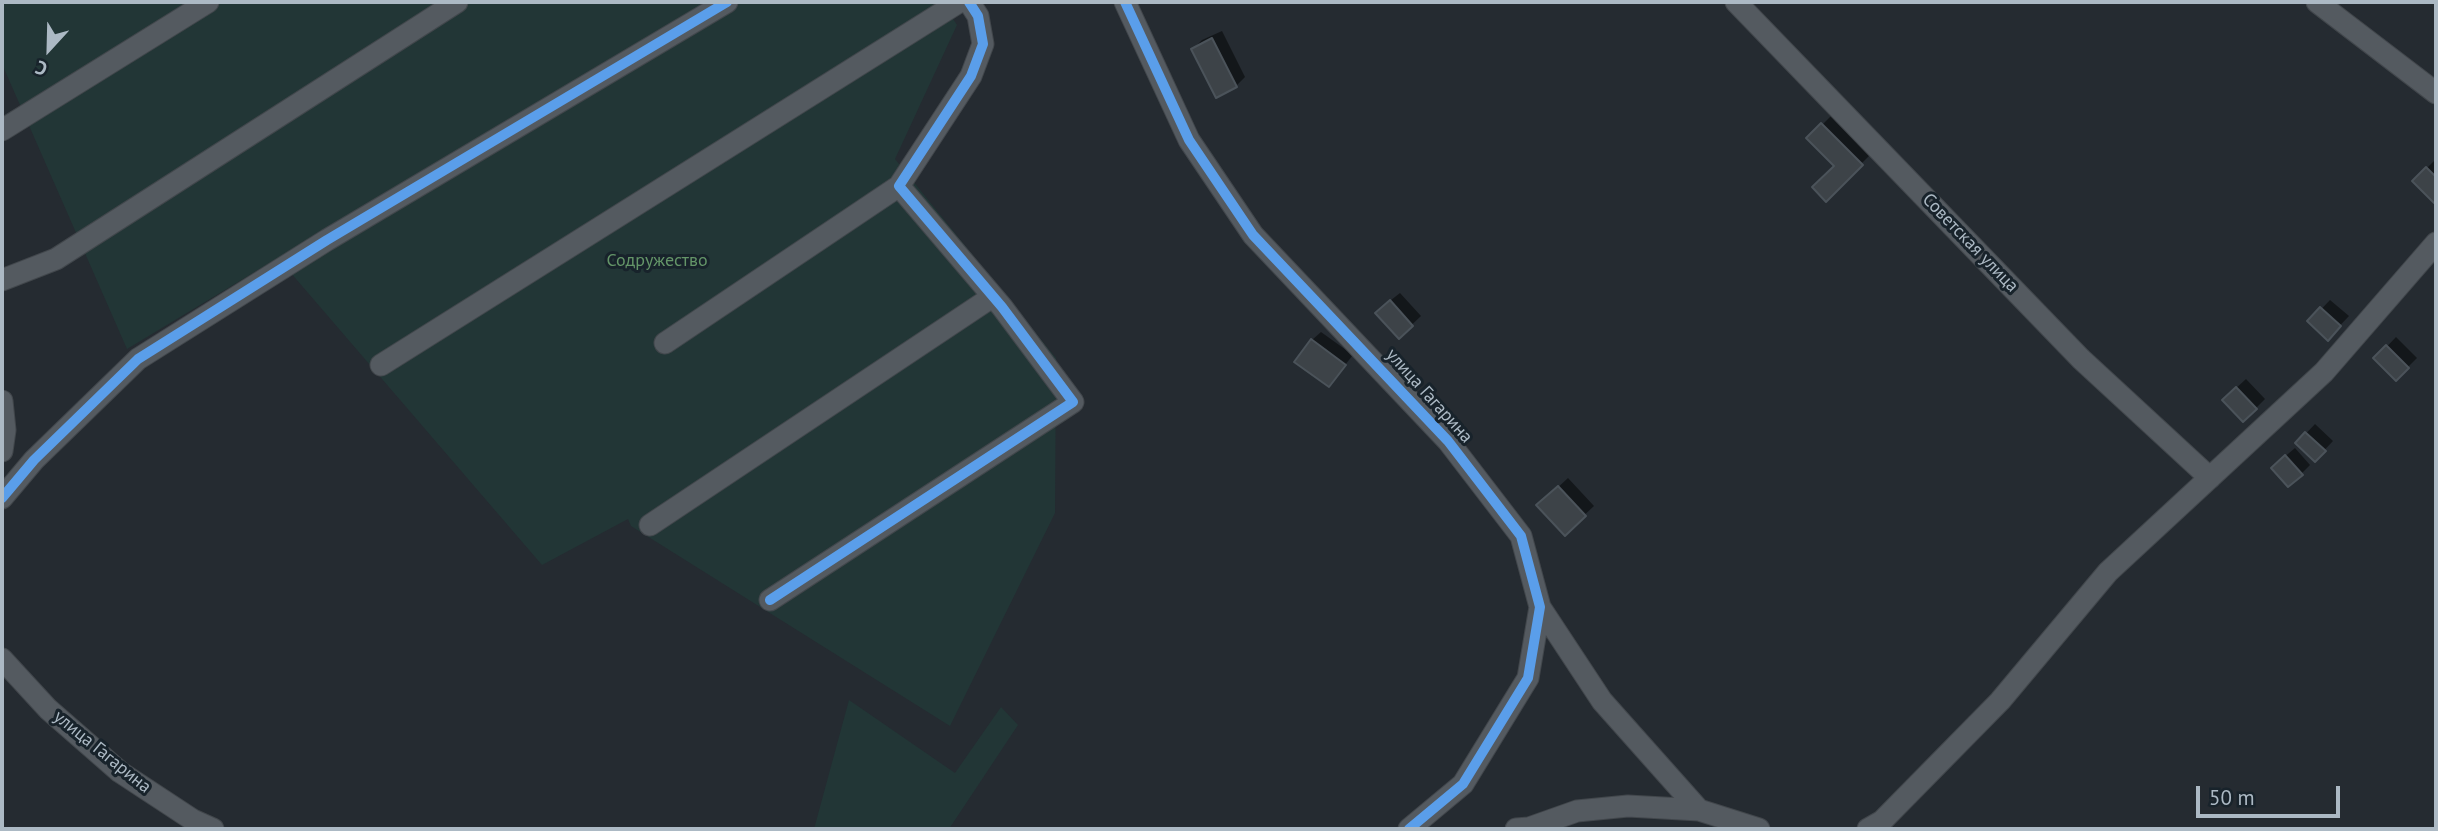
<!DOCTYPE html>
<meta charset="utf-8">
<style>
body{margin:0}
#map{position:relative;width:2438px;height:831px;overflow:hidden;background:#252b31;font-family:"PT Sans",sans-serif}
canvas{display:block}
.frame{position:absolute;inset:0;border:4px solid #acb9c4;pointer-events:none}
.north{position:absolute;left:14px;top:14px;width:70px;height:70px;-webkit-text-stroke:5px #18232b;paint-order:stroke;rotate:202deg;font-size:19px;font-weight:700;line-height:28px;text-align:center;color:#acb9c4}
.north::after{content:'';display:block;margin:auto;width:24px;height:32px;background:#acb9c4;clip-path:polygon(50% 0,100% 100%,50% 72%,0 100%)}
.scale{position:absolute;left:2196px;top:786px;width:144px;height:32px;box-sizing:border-box;border:4px solid #acb9c4;border-top:0;padding-left:9px;font-size:21px;line-height:24px;white-space:nowrap;color:#acb9c4;-webkit-text-stroke:5px #18232b;paint-order:stroke}
</style>
<div id="map">
<canvas width="2438" height="831"></canvas>
<div class="frame"></div>
<div class="north">С</div>
<div class="scale">50 m</div>
</div>
<script>
const ctx = document.querySelector('canvas').getContext('2d');
ctx.lineJoin = 'round';
function fill(path, color) {
  ctx.fillStyle = color;
  ctx.fill(path, 'evenodd');
}
function toPath(rows) {
  const path = new Path2D();
  for (const r of rows) {
    path.moveTo(r[0], r[1]);
    for (let i = 2; i < r.length; i += 2) path.lineTo(r[i], r[i + 1]);
  }
  return path;
}
function stroke(path, color, width, dash) {
  ctx.strokeStyle = color;
  ctx.lineWidth = width;
  ctx.lineCap = dash ? 'butt' : 'round';
  ctx.setLineDash(dash || []);
  ctx.stroke(path);
}
function label(font, color, halo, rows, align = 'center') {
  ctx.font = font + ' "PT Sans",sans-serif';
  ctx.lineWidth = 6;
  ctx.setLineDash([]);
  ctx.textBaseline = 'middle';
  ctx.strokeStyle = halo;
  ctx.fillStyle = color;
  for (const [text, x, y, turn = 0] of rows) {
    ctx.save();
    ctx.translate(x, y);
    ctx.rotate((+turn || 0) * Math.PI / 180);
    ctx.textAlign = isNaN(turn) ? turn : align;
    if (halo) ctx.strokeText(text, 0, 0);
    ctx.fillText(text, 0, 0);
    ctx.restore();
  }
}
fill(toPath([
 [2,2,942,2,957,25,895,159,1056,358,1055,513,950,726,631,526,628,519,542,565,278,258,127,349,2,64],
 [849,700,955,773,1001,707,1018,725,949,829,814,829]
]), '#223636');
fill(toPath([
 [1222,31,1245,77,1236,86,1193,49,1202,40],
 [1836,111,1875,150,1826,199,1836,166,1809,138],
 [2436,159,2436,198,2433,200,2414,181],
 [1400,293,1421,316,1399,337,1386,304],
 [2330,300,2349,316,2328,338,2310,321],
 [1321,332,1353,355,1329,385,1312,340],
 [2396,337,2417,358,2396,379,2376,358],
 [2246,379,2265,399,2256,408,2233,391],
 [2315,424,2333,441,2315,460,2297,443],
 [2295,448,2310,465,2301,474,2282,459],
 [1568,478,1594,506,1565,533,1539,505]
]), '#0007');
const building = toPath([
 [1212,38,1237,87,1216,98,1191,49,1212,38],
 [1821,123,1863,165,1826,202,1812,187,1834,166,1806,138,1821,123],
 [2426,167,2436,177,2436,200,2434,203,2412,181,2426,167],
 [1390,300,1413,326,1399,339,1375,313,1390,300],
 [2320,307,2341,326,2328,341,2307,321,2320,307],
 [1311,339,1346,365,1329,387,1294,362,1311,339],
 [2386,345,2409,368,2396,381,2373,358,2386,345],
 [2236,387,2257,409,2243,422,2222,400,2236,387],
 [2305,432,2326,451,2315,462,2295,443,2305,432],
 [2285,455,2303,475,2288,487,2271,468,2285,455],
 [1558,486,1586,516,1565,536,1536,505,1558,486]
]);
fill(building, '#3d4348');
stroke(building, '#4b535a', 2);
const minor = toPath([
 [1125,2,1189,140,1253,235,1448,441,1521,536,1540,607,1528,678,1463,784,1409,829],
 [1736,2,2081,359,2210,478],
 [2317,2,2436,93],
 [2,130,208,2],
 [2,280,56,259,457,2],
 [665,343,899,186],
 [381,365,959,2],
 [2,401,5,430,2,451],
 [2,498,34,460,138,359,327,240,727,2],
 [650,525,992,297],
 [770,600,1073,402,1002,307,899,186,971,76,983,44,978,16,969,2],
 [1540,607,1602,701,1699,810,1759,829],
 [2,659,48,709,120,772,193,820,213,829],
 [1516,829,1529,828,1577,811,1628,806,1699,810],
 [1868,829,1882,821,2000,701,2108,572,2324,372,2436,243]
]);
stroke(minor, '#42474c', 23);
stroke(minor, '#545a60', 21);
stroke(toPath([
 [1125,2,1189,140,1253,235,1448,441,1521,536,1540,607,1528,678,1463,784,1409,829],
 [2,498,34,460,138,359,327,240,727,2],
 [770,600,1073,402,1002,307,899,186,971,76,983,44,978,16,969,2]
]), '#5a9eea', 10);
label('18px', '#acb9c4', '#18232b', [
 ["Советская улица",1970,243,46],
 ["улица Гагарина",1429,396,48],
 ["улица Гагарина",102,752,39]
]);
label('18px', '#649568', '#18232b', [
 ["Содружество",657,261]
]);
</script>
